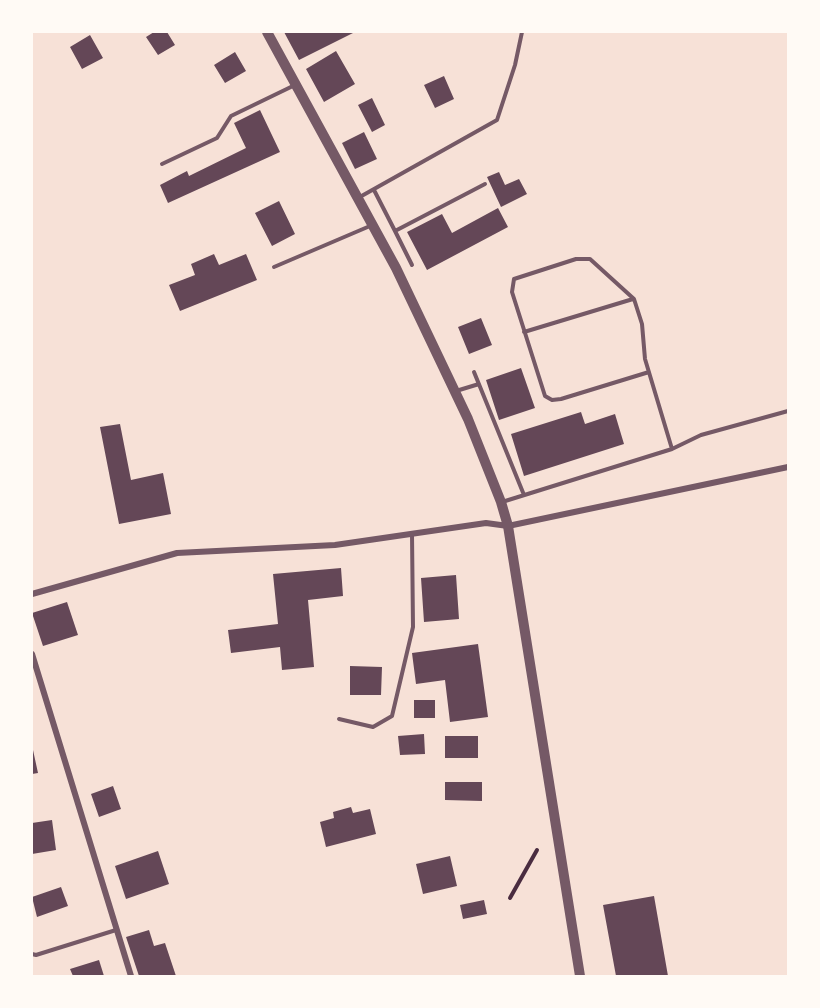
<!DOCTYPE html>
<style>
body{margin:0}
#map{position:relative;width:820px;height:1008px;overflow:hidden;background:#f7e1d7;font-family:"IBM Plex Sans",sans-serif}
canvas{display:block}
.frame{position:absolute;inset:0;border:33px solid #fffaf5;pointer-events:none}
</style>
<div id="map">
<canvas width="820" height="1008"></canvas>
<div class="frame"></div>
</div>
<script>
const ctx = document.querySelector('canvas').getContext('2d');
ctx.lineJoin = 'round';
function fill(path, color) {
  ctx.fillStyle = color;
  ctx.fill(path, 'evenodd');
}
function toPath(rows) {
  const path = new Path2D();
  for (const r of rows) {
    path.moveTo(r[0], r[1]);
    for (let i = 2; i < r.length; i += 2) path.lineTo(r[i], r[i + 1]);
  }
  return path;
}
function stroke(path, color, width, dash) {
  ctx.strokeStyle = color;
  ctx.lineWidth = width;
  ctx.lineCap = dash ? 'butt' : 'round';
  ctx.setLineDash(dash || []);
  ctx.stroke(path);
}
fill(toPath([
 [154,32,167,32,175,45,158,55,146,37],
 [284,32,355,32,299,60],
 [90,35,103,58,82,69,70,47],
 [336,51,355,84,324,102,306,69],
 [235,52,246,71,225,83,214,65],
 [444,76,454,99,435,108,424,85],
 [372,98,385,125,372,132,358,105],
 [260,110,280,152,168,203,160,185,187,171,189,176,246,148,234,123],
 [364,132,377,159,355,169,342,143],
 [499,172,505,185,519,179,527,194,501,207,487,177],
 [279,201,295,234,272,246,255,213],
 [498,208,508,227,427,270,407,232,442,214,452,233],
 [214,254,219,265,246,254,257,280,180,311,169,285,195,275,191,264],
 [481,318,492,345,469,354,458,327],
 [521,368,535,408,499,420,486,380],
 [581,412,585,424,615,414,624,444,524,476,511,434],
 [120,424,131,480,163,473,171,514,119,524,100,427],
 [341,568,343,596,308,600,314,667,282,670,280,647,231,653,228,630,278,624,273,574],
 [456,575,459,619,424,622,421,578],
 [67,602,78,635,43,646,32,613],
 [478,644,488,717,450,722,445,680,416,684,412,653],
 [350,666,382,667,381,695,350,695],
 [414,700,435,700,435,718,414,718],
 [424,734,425,754,400,755,398,736],
 [445,736,478,736,478,758,445,758],
 [33,750,38,773,32,774,32,751],
 [445,782,482,782,482,801,445,800],
 [113,786,121,809,99,817,91,794],
 [351,807,353,813,370,809,376,834,326,847,320,822,334,818,333,812],
 [52,820,56,850,32,854,32,823],
 [158,851,169,884,126,899,115,866],
 [450,856,457,886,423,894,416,864],
 [61,887,68,906,37,917,32,897],
 [654,896,668,976,616,976,603,905],
 [484,900,487,914,463,919,460,905],
 [149,930,154,946,165,943,176,976,139,976,126,937],
 [99,960,104,976,73,976,70,969]
]), '#644757');
stroke(toPath([
 [510,898,537,850]
]), '#4a2c40', 4);
stroke(toPath([
 [162,164,217,138,231,116,295,85],
 [374,190,395,231,485,184],
 [358,198,497,120,515,65,522,32],
 [395,231,412,265],
 [274,267,370,226],
 [524,332,633,299],
 [474,372,524,495],
 [649,372,561,399,552,400,545,396,512,292,514,279,576,259,590,259,634,299,642,324,645,359,672,449],
 [456,391,479,384],
 [502,502,672,449,701,435,788,411],
 [339,719,373,727,392,716,413,627,412,534],
 [32,954,36,955,116,930]
]), '#755966', 4);
stroke(toPath([
 [32,594,177,553,335,545,486,523,508,526,788,467],
 [32,654,131,976]
]), '#755966', 6);
stroke(toPath([
 [267,32,396,268,468,419,501,502,508,526,580,976]
]), '#755966', 10);
</script>
